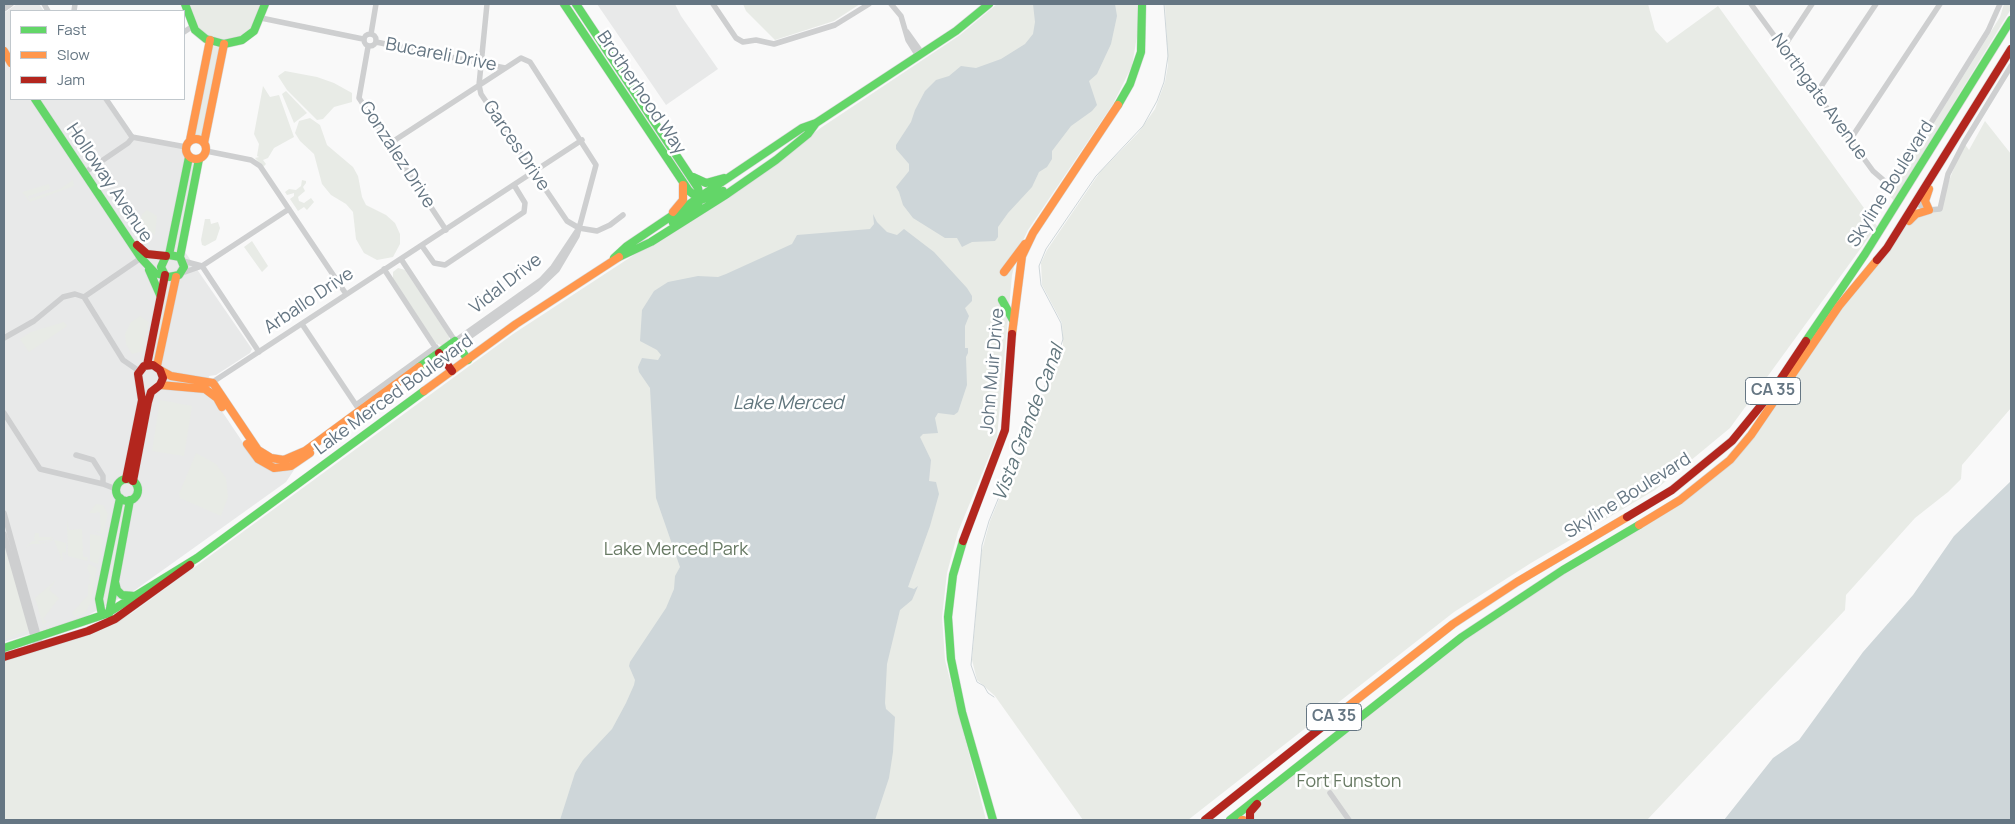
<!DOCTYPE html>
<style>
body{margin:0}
#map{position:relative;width:2015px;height:824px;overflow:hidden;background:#f9f9f9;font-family:Manrope,sans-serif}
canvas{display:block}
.frame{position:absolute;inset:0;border:5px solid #657683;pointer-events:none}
.legend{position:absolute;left:10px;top:10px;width:175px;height:90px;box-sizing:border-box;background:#fff;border:1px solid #c1c8cd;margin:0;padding:6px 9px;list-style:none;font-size:15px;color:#657683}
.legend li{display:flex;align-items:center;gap:10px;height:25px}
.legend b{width:25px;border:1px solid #c1c8cd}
</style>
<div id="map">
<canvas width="2015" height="824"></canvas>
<div class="frame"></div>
<ul class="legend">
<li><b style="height:6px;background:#63d668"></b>Fast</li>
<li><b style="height:6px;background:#ff974d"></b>Slow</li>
<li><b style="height:6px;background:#b3261e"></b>Jam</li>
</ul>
</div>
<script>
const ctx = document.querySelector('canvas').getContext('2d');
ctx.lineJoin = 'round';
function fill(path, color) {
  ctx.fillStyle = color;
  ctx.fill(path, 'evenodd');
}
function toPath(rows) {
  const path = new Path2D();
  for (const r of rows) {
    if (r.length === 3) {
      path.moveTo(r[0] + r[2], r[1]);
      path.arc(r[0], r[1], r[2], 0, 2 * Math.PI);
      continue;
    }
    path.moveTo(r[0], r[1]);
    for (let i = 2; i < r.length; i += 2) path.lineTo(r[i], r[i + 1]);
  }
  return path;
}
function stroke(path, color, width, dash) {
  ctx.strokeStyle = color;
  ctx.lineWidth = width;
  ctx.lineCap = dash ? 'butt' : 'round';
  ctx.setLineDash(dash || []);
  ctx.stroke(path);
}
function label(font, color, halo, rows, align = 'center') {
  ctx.font = font + ' Manrope,sans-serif';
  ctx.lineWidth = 5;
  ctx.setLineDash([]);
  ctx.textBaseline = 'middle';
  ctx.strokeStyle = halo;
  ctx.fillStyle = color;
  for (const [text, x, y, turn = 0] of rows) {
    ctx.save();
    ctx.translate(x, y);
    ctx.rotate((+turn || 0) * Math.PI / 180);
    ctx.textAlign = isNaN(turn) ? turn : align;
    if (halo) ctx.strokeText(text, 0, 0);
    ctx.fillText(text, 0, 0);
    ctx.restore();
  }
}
fill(toPath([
 [17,4,39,4,44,11,11,11,11,99,103,99,127,134,181,148,187,160,185,252,252,349,250,353,216,375,209,376,206,393,215,401,256,462,274,472,294,470,286,482,135,590,83,618,4,642,4,13],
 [597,4,675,4,681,16,718,69,666,105]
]), '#e8e9e9');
fill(toPath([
 [189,4,262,4,254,26,248,33,233,40,218,40,203,34,194,23],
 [743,4,860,4,834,21,775,40,746,11],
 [997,4,1137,4,1137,36,1132,66,1113,104,1028,230,1018,251,1012,275,997,437,958,532,947,573,942,617,945,660,986,820,4,820,4,661,98,631,132,613,513,334,767,168,822,127,960,35],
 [1165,4,1648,4,1655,30,1667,43,1718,6,1877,226,1730,428,1655,490,1531,563,1454,612,1188,820,1083,820,995,696,977,680,972,660,981,554,990,521,1063,345,1062,323,1042,285,1041,263,1047,250,1100,172,1138,133,1155,109,1165,82,1168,65],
 [2004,4,2011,4,2011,9,1894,201,1889,195,2000,17],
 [212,46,221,47,203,139,194,137],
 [285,71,317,77,334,83,352,93,352,102,334,107,323,119,317,120,287,90,278,76],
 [263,86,270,97,279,95,294,137,274,148,268,158,263,160,266,164,263,167,255,158,259,157,257,156,259,144,254,134],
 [286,91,307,113,294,123,282,94],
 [310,118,320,125,327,145,353,167,358,176,362,197,366,205,386,215,395,223,400,234,400,244,393,257,377,260,364,253,356,239,353,212,346,204,331,195,322,184,314,154,300,141,295,133,299,121],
 [1985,121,2011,154,2011,408,1962,465,1961,479,1948,492,1915,518,1846,595,1845,610,1647,820,1241,820,1276,789,1453,648,1722,468,1832,315,1914,216,1937,211,1964,143,1969,150],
 [191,163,195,164,178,252,173,251],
 [73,180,74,186,30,202,22,192,49,184,50,189,28,196,29,199,60,189],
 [302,180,306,181,306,183,303,187,305,191,298,197,299,201,304,203,311,198,314,202,307,210,304,207,298,211,290,199,294,196,294,193,287,195,285,192,289,189,296,190,301,186],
 [147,210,157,216,155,235,148,230,141,219,142,214],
 [205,219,210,219,211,224,218,222,220,228,216,240,205,246,202,245,201,240],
 [252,241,268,266,262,272,244,247],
 [398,268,405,270,449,336,449,340,444,346,435,343,393,279,393,272],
 [167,281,172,282,156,362,151,361],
 [140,316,149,322,143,351,132,354,126,344,125,334,131,322],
 [64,322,67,326,29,352,20,339,31,332],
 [160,400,192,406,184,456,152,451],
 [196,453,216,464,226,478,228,497,221,516,180,498,179,494],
 [122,503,127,504,107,604,103,608],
 [96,504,103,505,108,514,103,534,94,531,101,532,100,513,96,511,97,513,89,513],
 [67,520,69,530,82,529,83,557,88,557,87,561,68,556],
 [35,533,39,533,39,537,53,537,49,540,38,541,40,543,50,541,51,539,66,543,66,555,65,552,62,553,63,561,60,560,61,557,54,540,40,544,31,544,25,548,32,541,36,541,34,539],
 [90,534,101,536,103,541,98,564,90,561],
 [4,543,29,630,4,640],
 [89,564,97,568,90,604,85,613,75,617,72,613,88,595,88,585,91,583,89,578,91,576,87,568],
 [56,580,49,590,59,598,43,619,47,622,43,625,35,598]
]), '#e8ebe6');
fill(toPath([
 [1033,4,1115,4,1117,16,1111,44,1097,74,1089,81,1097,105,1092,111,1071,126,1052,151,1052,159,1047,167,1039,172,1032,187,1008,213,998,227,998,237,995,241,972,242,962,247,957,238,945,238,913,218,903,205,899,192,896,187,909,171,909,164,896,149,896,145,911,122,915,110,925,91,936,80,949,76,961,66,976,68,1001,59,1025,44,1033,34,1035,22],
 [873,214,877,222,887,232,897,235,904,229,934,252,967,288,972,296,972,301,965,308,969,316,965,326,965,348,968,348,968,353,966,357,967,385,958,412,954,415,938,413,935,418,938,433,923,434,920,437,931,460,929,481,936,482,939,494,930,526,908,587,914,589,918,586,912,600,900,610,887,664,885,703,886,709,895,717,893,752,889,778,875,820,560,820,575,773,583,760,612,729,626,703,634,685,635,680,629,666,630,662,666,608,674,589,675,576,680,567,656,498,650,388,639,372,638,367,642,358,658,360,661,355,657,350,640,341,642,310,654,291,668,282,698,276,718,277,726,274,792,244,797,235,870,229,874,224],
 [2011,481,2011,820,1724,820,1773,758,1799,740,1863,652,1913,595,1954,536]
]), '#ced6d9');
stroke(toPath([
 [994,697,988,693,984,686,977,682,971,665,982,545,989,521,1058,355,1063,339,1061,323,1041,285,1039,266,1046,249,1096,176,1143,126,1157,101,1164,82,1168,56,1164,4]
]), '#ced6d9', 1);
const fast = toPath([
 [185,4,195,30,206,39,224,44,242,40,254,31,265,4],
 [564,4,689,191,701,200,723,191],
 [576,4,698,188,700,198,698,205,673,223],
 [35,99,141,258,155,273,169,277,179,275,184,267,180,257,169,255,189,157],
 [1118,105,1130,84,1141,52,1142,4],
 [693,177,706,183,724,178],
 [180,257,199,159],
 [619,257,651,242,727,194,776,160,808,134,816,123],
 [614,258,627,246,802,128,816,123,956,31,989,4],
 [149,270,160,295],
 [165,275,161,267,166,256],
 [1002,300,1013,320],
 [1806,341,1865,254,2011,20],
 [419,367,455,341,468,360],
 [127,490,11],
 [963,541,953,575,948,617,951,659,962,712,993,820],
 [115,582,117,590,122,595,135,596],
 [109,614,130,500],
 [102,615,99,599,120,498],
 [4,648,106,614,197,558,424,391],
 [1230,820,1462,637,1563,570,1639,525]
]);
const slow = toPath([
 [4,51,11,63],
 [196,149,10],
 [190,140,210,40],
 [204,143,224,44],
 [673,212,683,200,683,185],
 [1909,221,1916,214,1929,210,1925,201,1929,189],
 [1004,272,1025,244],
 [1012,334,1022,256,1033,233,1118,105],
 [157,366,176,277],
 [160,370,171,376,213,383,258,450,271,458,284,460,305,451,419,367],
 [160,385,205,389,217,398,222,407],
 [424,391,516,324,619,257],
 [247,444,258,459,274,468,291,466,310,453],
 [1639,525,1680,500,1730,460,1751,435,1839,306,1877,260],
 [1332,719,1453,624,1517,582,1627,517],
 [1242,820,1243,820]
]);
const jam = toPath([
 [137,245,147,254,166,256],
 [1877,260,1887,248,2011,49],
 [439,353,452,371],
 [147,365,165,275],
 [126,479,142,400,138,374,144,366,153,365,160,370,163,378,160,385,151,392,148,402,133,481],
 [1627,517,1672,490,1732,441,1772,392,1806,341],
 [963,541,1005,430,1012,334],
 [4,657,88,631,115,619,190,565],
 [1205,820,1332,719],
 [1250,820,1250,812,1257,804]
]);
stroke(fast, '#d5d6d7', 9);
stroke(slow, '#d5d6d7', 9);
stroke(jam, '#d5d6d7', 9);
stroke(toPath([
 [44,4,48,11],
 [487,4,479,85,481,94,567,221,579,228,597,231,610,225,623,215],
 [713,4,736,38,743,42,756,40,774,44,835,25,869,4],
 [891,4,901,16,908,40,918,56],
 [1751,4,1873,171,1888,184,1896,179,1988,31,2000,4],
 [4,9,11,4],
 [74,11,75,4],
 [261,18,363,39],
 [184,32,193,26],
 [907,32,922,53],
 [370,40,6],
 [371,34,376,4],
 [376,42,505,68],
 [368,47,359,98,446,230],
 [1783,48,1812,4],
 [1816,94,1876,4],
 [106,99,132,137,186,147],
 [1850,140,1940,4],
 [389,144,521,58,530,62,596,165,577,236,557,270,537,289,458,345],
 [206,151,251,160,260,166,346,294],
 [84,173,128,143,133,137],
 [1916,203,1929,210,1940,209,1948,174,1964,143,2011,66],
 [422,246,434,263,445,265,524,212,525,203,514,185],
 [401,259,455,341,541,280,553,267,577,231],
 [183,261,202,266],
 [202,266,259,352],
 [384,269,439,353],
 [182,273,202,266,289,209],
 [302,324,360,411],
 [4,338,34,321,63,297,75,294,84,297],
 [139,371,123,360,84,297,141,258],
 [202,389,582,140],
 [356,405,436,347],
 [4,413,40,469,103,484],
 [76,455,93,460,103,476,103,484,116,489],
 [4,513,41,646],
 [4,534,35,643],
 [1330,793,1349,820]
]), '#cecfd0', 5.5);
stroke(fast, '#63d668', 8);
stroke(slow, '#ff974d', 8);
stroke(jam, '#b3261e', 8);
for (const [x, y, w] of [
 [1773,391,55],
 [1334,717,55]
]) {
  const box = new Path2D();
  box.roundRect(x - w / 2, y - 13.5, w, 27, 4);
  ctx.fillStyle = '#fff';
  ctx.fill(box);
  stroke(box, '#657683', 1);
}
label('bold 16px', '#657683', null, [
 ["CA 35",1773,391],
 ["CA 35",1334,717]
]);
label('18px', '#657683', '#fff', [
 ["Bucareli Drive",441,55,11],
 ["Brotherhood Way",641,93,56],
 ["Northgate Avenue",1819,97,54],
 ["Garces Drive",516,146,56],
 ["Gonzalez Drive",397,155,57],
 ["Holloway Avenue",109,183,56],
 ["Skyline Boulevard",1891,184,-58],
 ["Vidal Drive",506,284,-38],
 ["Arballo Drive",309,301,-34],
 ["John Muir Drive",993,371,-85],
 ["Lake Merced Boulevard",394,395,-36],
 ["Skyline Boulevard",1628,496,-32]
]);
label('18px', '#687a64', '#fff', [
 ["Lake Merced Park",676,550],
 ["Fort Funston",1349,782]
]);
label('italic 19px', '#60757c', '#fff', [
 ["Lake Merced",788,404],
 ["Vista Grande Canal",1029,423,-69]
]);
</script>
